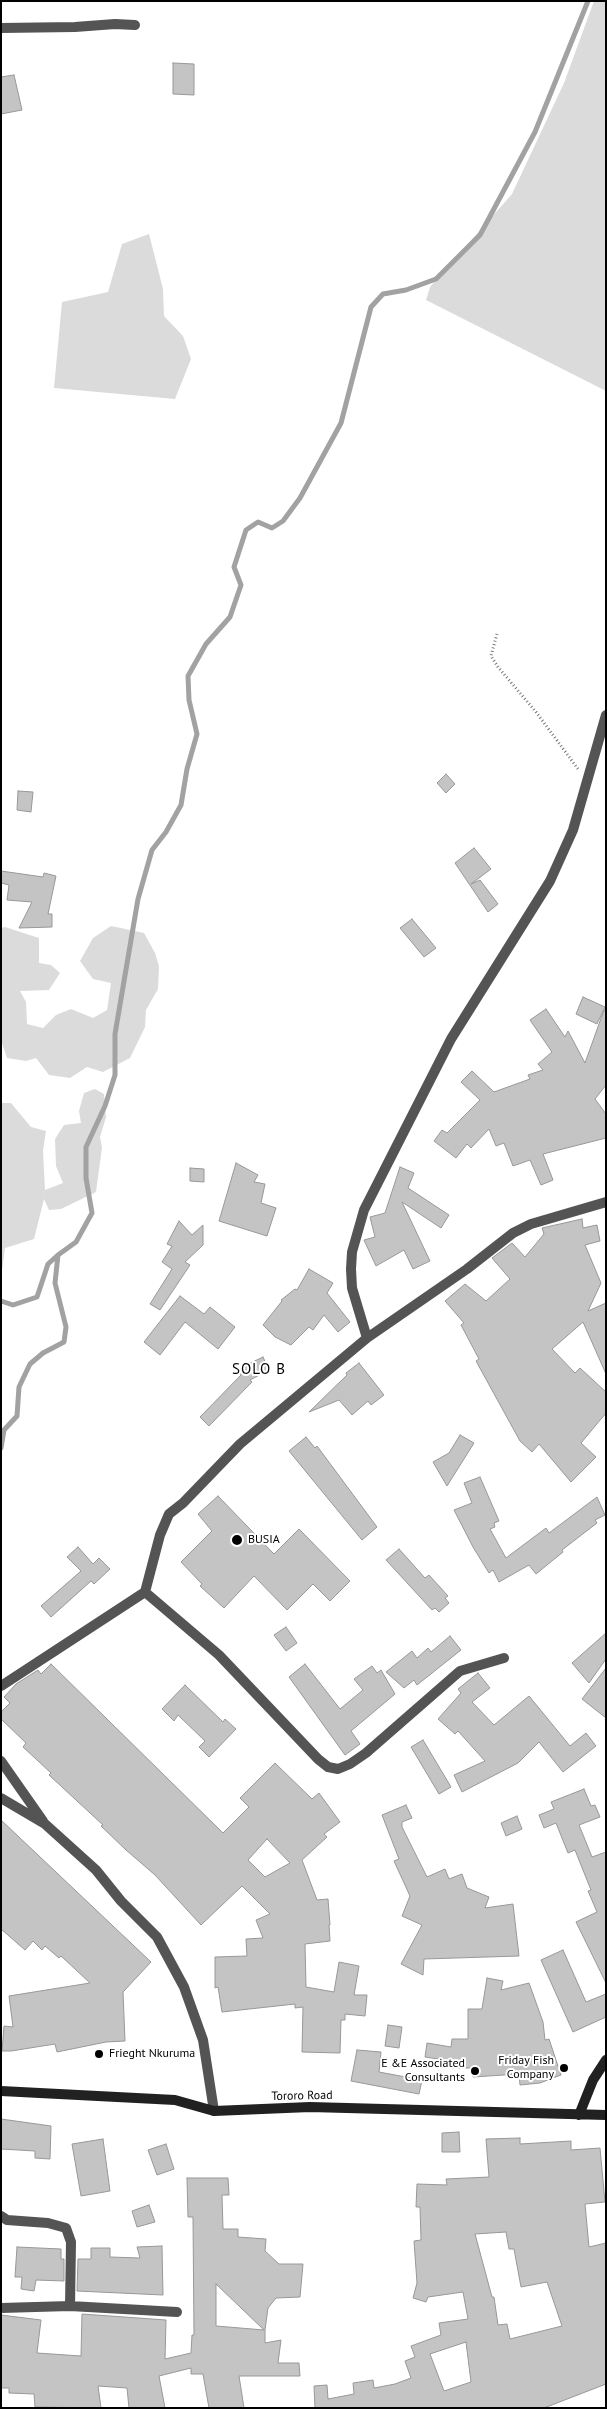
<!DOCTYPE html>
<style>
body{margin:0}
#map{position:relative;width:607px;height:2409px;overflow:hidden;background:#fff;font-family:"PT Sans",sans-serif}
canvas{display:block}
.frame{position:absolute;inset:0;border:2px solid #000;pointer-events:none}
</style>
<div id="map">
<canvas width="607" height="2409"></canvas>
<div class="frame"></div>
</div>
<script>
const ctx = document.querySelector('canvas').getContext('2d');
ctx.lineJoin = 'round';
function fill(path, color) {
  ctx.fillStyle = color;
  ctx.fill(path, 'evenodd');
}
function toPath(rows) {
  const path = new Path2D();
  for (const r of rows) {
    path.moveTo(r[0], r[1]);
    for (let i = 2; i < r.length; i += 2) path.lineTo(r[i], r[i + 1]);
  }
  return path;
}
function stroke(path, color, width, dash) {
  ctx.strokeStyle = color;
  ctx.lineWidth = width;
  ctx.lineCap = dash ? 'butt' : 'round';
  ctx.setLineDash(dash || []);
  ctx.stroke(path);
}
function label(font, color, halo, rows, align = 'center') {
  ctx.font = font + ' "PT Sans",sans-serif';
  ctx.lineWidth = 4;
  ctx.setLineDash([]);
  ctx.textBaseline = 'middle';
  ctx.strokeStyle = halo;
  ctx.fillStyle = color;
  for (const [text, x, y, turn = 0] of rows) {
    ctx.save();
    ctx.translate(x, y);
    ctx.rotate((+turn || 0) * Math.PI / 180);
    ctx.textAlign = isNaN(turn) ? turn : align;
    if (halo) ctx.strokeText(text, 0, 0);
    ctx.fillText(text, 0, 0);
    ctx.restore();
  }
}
fill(toPath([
 [594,1,606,1,606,391,426,300,430,287,512,194,564,83],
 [149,234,163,289,164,316,183,336,191,359,175,399,54,388,62,302,108,292,122,244],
 [111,926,144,933,155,953,159,966,158,989,146,1010,145,1027,130,1058,103,1072,87,1067,70,1078,49,1075,36,1058,26,1061,7,1058,1,1040,1,928,5,927,39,938,39,963,51,965,60,973,49,990,20,991,26,1002,27,1024,43,1028,56,1015,71,1009,93,1018,107,1010,111,983,93,979,80,961,93,938],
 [95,1089,104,1094,106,1117,100,1137,102,1148,96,1192,61,1209,49,1210,44,1199,34,1239,5,1248,1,1278,1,1103,11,1103,31,1127,46,1131,43,1151,45,1190,63,1183,56,1166,55,1139,64,1125,81,1123,79,1111,84,1093]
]), '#dbdbdb');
stroke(toPath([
 [1,1301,13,1305,37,1297,48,1264,58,1255],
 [1,1448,4,1430,17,1416,19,1387,30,1364,43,1353,64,1342,66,1327,55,1283,58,1255,76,1242,92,1213,86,1178,86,1147,105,1106,115,1075,115,1034,138,899,152,850,166,832,181,805,187,769,197,734,189,700,188,676,206,644,230,617,241,585,234,567,246,530,258,522,272,528,283,521,300,498,341,423,371,307,383,294,406,290,436,279,480,235,535,132,588,1]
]), '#a2a2a2', 5);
const building = toPath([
 [173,63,194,64,194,95,173,94,173,63],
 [14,75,22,110,1,114,1,77,14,75],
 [446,774,455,784,446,793,437,783,446,774],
 [18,791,33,792,31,812,17,810,18,791],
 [474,848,491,869,471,884,480,880,498,904,488,912,455,863,474,848],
 [1,871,43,877,44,873,56,876,48,914,52,914,52,927,19,928,32,902,7,900,9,885,1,883,1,871],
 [412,919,436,948,424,957,400,928,412,919],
 [583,997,605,1007,597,1024,576,1014,583,997],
 [546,1009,565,1037,568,1031,585,1063,604,1010,606,1010,606,1085,595,1099,606,1114,606,1138,543,1154,553,1180,541,1185,530,1160,513,1166,504,1143,496,1146,489,1129,471,1148,467,1144,456,1158,434,1141,442,1130,447,1133,480,1100,461,1082,472,1071,494,1092,530,1079,528,1075,543,1070,538,1064,552,1052,530,1020,546,1009],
 [236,1163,258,1175,254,1182,265,1184,261,1203,276,1208,267,1236,219,1221,236,1163],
 [400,1167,414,1173,408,1188,449,1215,441,1228,402,1202,430,1261,413,1269,404,1250,376,1266,364,1240,375,1237,370,1217,385,1213,400,1167],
 [190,1168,204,1169,204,1182,190,1181,190,1168],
 [582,1219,583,1228,597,1225,600,1241,585,1245,601,1283,588,1311,606,1303,606,1374,583,1322,552,1349,575,1373,580,1368,606,1392,606,1413,581,1443,596,1457,571,1482,539,1444,532,1452,520,1441,476,1361,479,1359,461,1325,464,1323,445,1301,465,1284,486,1301,510,1279,492,1258,512,1243,525,1257,544,1234,542,1228,582,1219],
 [179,1221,192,1235,203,1225,203,1245,185,1262,190,1265,160,1310,150,1304,172,1269,162,1262,172,1246,167,1244,179,1221],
 [309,1269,333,1283,327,1293,350,1322,338,1332,324,1315,313,1330,309,1327,291,1345,275,1337,263,1325,282,1301,281,1300,295,1289,297,1290,309,1269],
 [180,1296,204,1314,210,1307,235,1327,218,1349,185,1322,160,1355,144,1342,180,1296],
 [263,1357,269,1370,250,1380,252,1382,209,1426,200,1417,241,1375,238,1369,263,1357],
 [359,1363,384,1395,371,1405,368,1401,352,1415,339,1400,309,1412,347,1375,346,1373,359,1363],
 [460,1435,474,1443,447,1486,433,1462,449,1453,460,1435],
 [306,1437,315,1448,317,1446,377,1527,362,1540,289,1451,306,1437],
 [480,1477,499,1521,494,1523,495,1527,490,1529,506,1558,546,1528,549,1533,597,1497,605,1515,595,1520,597,1523,562,1550,563,1552,536,1574,529,1565,499,1582,493,1570,489,1573,473,1547,454,1510,472,1503,464,1483,480,1477],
 [218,1496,274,1554,299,1529,350,1581,330,1601,313,1584,287,1610,254,1576,224,1608,200,1586,202,1584,181,1562,212,1531,198,1514,218,1496],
 [78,1547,93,1564,99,1558,110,1569,94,1584,91,1581,51,1617,41,1606,81,1571,67,1557,78,1547],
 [399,1549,425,1578,429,1575,448,1596,445,1598,449,1603,439,1612,435,1608,432,1610,386,1560,399,1549],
 [286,1627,297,1643,286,1651,274,1635,286,1627],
 [606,1633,606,1659,589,1683,572,1663,606,1633],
 [450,1636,461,1650,417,1685,414,1680,404,1688,386,1672,412,1651,417,1658,428,1648,431,1652,450,1636],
 [51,1664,223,1833,249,1807,240,1798,275,1763,312,1799,319,1793,340,1822,324,1834,327,1837,302,1860,317,1900,328,1899,330,1925,329,1925,330,1941,305,1944,306,1987,334,1992,339,1962,359,1966,354,1995,367,1995,365,2016,345,2014,345,2020,341,2020,340,2053,302,2052,303,2007,295,2008,295,2004,222,2012,218,1987,215,1988,215,1957,247,1956,246,1939,263,1938,256,1920,270,1914,242,1886,201,1925,155,1875,126,1850,101,1826,103,1825,49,1775,51,1773,23,1747,26,1743,1,1719,1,1712,10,1703,4,1697,16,1684,38,1670,41,1674,51,1664],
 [267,1839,290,1863,265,1877,248,1860,267,1839],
 [305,1664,340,1709,363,1690,354,1679,372,1666,377,1673,381,1670,395,1694,351,1731,360,1744,345,1755,289,1677,305,1664],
 [606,1668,606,1718,582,1699,606,1668],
 [478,1673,490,1688,472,1702,494,1725,529,1696,570,1746,586,1733,596,1746,563,1772,539,1742,518,1763,462,1792,454,1775,485,1761,458,1731,455,1734,438,1719,461,1693,458,1689,478,1673],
 [185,1685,223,1722,225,1719,236,1729,209,1757,199,1747,205,1741,178,1715,174,1721,162,1709,185,1685],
 [423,1740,451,1787,439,1794,411,1747,423,1740],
 [584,1789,591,1806,595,1805,600,1817,579,1825,592,1857,606,1852,606,1983,576,1922,597,1912,588,1891,591,1890,575,1850,568,1853,556,1823,544,1828,539,1815,554,1809,551,1802,584,1789],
 [406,1805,412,1818,402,1822,402,1827,427,1877,445,1869,449,1879,462,1874,467,1888,489,1897,485,1908,513,1904,519,1956,424,1959,423,1975,401,1964,422,1925,402,1916,410,1896,394,1861,399,1859,382,1815,406,1805],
 [517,1816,522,1829,506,1836,501,1823,517,1816],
 [1,1820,151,1962,123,1992,125,2041,106,2042,57,2052,55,2044,11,2051,2,2051,4,2026,13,2027,9,1996,90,1983,61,1956,59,1958,45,1946,42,1950,33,1941,25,1950,1,1929,1,1820],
 [563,1950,586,2002,606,1994,606,2017,573,2032,541,1960,563,1950],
 [487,1978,503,1981,501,1990,529,1983,543,2022,545,2040,549,2039,561,2075,540,2083,520,2085,519,2074,473,2077,472,2068,451,2068,451,2061,425,2057,427,2043,451,2047,452,2039,468,2039,468,2009,482,2009,487,1978],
 [388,2025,402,2027,399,2048,385,2046,388,2025],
 [357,2050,381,2052,379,2072,422,2080,419,2094,351,2081,357,2050],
 [1,2119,51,2126,50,2159,35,2158,35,2151,1,2149,1,2119],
 [459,2132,460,2152,442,2152,442,2133,459,2132],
 [520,2138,520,2144,571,2141,571,2150,600,2148,605,2202,585,2204,589,2247,606,2243,606,2384,544,2408,315,2408,314,2386,327,2385,328,2399,354,2394,353,2383,373,2380,374,2388,395,2384,411,2378,405,2361,415,2357,411,2346,441,2335,439,2323,468,2319,463,2292,428,2297,426,2302,413,2298,417,2283,414,2241,421,2240,420,2207,416,2207,417,2184,447,2185,446,2179,489,2177,486,2139,520,2138],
 [506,2232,509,2249,514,2249,521,2287,547,2282,562,2326,510,2339,507,2324,498,2325,494,2297,492,2297,475,2234,506,2232],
 [466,2342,471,2382,444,2391,430,2354,466,2342],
 [103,2139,110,2191,81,2196,72,2144,103,2139],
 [166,2144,174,2169,157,2175,148,2150,166,2144],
 [187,2178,228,2178,229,2195,222,2195,223,2229,238,2229,238,2237,266,2239,265,2251,279,2264,303,2264,300,2297,276,2298,268,2308,265,2330,265,2343,281,2340,278,2363,299,2363,300,2376,239,2376,244,2408,209,2408,203,2374,191,2374,191,2368,159,2376,165,2408,129,2408,127,2388,98,2386,101,2408,35,2407,34,2394,9,2393,9,2388,1,2388,1,2315,41,2320,37,2353,81,2356,82,2314,166,2320,165,2359,191,2353,192,2335,194,2335,193,2217,188,2217,187,2178],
 [216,2284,264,2330,216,2326,216,2284],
 [149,2205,155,2222,137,2227,132,2211,149,2205],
 [162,2246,163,2295,77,2291,78,2259,91,2259,91,2248,110,2248,110,2257,140,2258,137,2247,162,2246],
 [17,2247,61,2249,61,2259,64,2259,64,2281,36,2280,34,2291,21,2289,22,2277,15,2277,17,2247]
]);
fill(building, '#c4c4c4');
stroke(building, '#989898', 1);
stroke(toPath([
 [497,634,491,656,498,667,536,712,578,769]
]), '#767676', 3, [1, 2.5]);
stroke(toPath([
 [1,28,75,27,115,24,135,25],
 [367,1338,352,1288,351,1269,352,1252,364,1210,451,1039,550,881,573,830,606,715],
 [145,1592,160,1535,169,1514,183,1503,240,1444,367,1338,467,1269,513,1233,531,1224,606,1202],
 [1,1686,145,1592,219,1655,318,1759,328,1767,338,1769,350,1764,366,1753,460,1671,504,1658],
 [1,1761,43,1821],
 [1,1798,45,1824,96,1870,121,1901,157,1937,184,1987,203,2040,214,2111],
 [1,2216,7,2220,48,2223,66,2228,71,2242,70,2306],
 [1,2308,70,2306,177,2312]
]), '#545454', 10);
stroke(toPath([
 [1,2091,175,2100,214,2111,310,2107,606,2115],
 [579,2115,593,2080,606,2060]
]), '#212121', 10);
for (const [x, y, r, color] of [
 [237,1540,6,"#000"],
 [99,2054,5,"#000"],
 [564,2068,5,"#000"],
 [475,2071,5,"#000"]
]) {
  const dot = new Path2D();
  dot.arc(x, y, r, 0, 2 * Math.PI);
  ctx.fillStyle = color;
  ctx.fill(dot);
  stroke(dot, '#fff', 2);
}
label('12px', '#000', '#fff', [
 ["BUSIA",248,1540],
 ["Frieght Nkuruma",109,2054],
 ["Friday Fish",554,2061,"right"],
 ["Company",554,2075,"right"],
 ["E &E Associated",465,2064,"right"],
 ["Consultants",465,2078,"right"]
], 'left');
label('12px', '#000', '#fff', [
 ["Tororo Road",302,2096,-1]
]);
ctx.letterSpacing = '1px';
label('15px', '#000', '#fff', [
 ["SOLO B",259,1370]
]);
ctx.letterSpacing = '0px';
</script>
